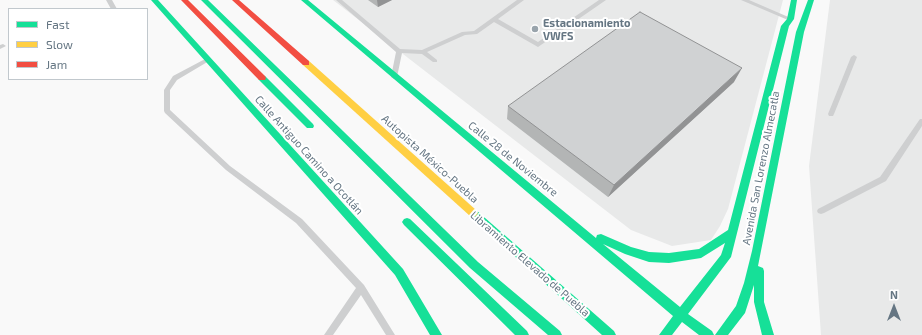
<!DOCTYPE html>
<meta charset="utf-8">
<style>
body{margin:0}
#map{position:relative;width:922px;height:335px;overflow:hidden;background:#f9f9f9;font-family:"Exo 2",sans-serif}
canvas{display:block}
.legend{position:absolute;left:8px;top:8px;width:140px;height:72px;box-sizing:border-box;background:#fff;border:1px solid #c1c8cd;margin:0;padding:5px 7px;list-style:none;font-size:12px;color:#657683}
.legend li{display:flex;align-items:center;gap:8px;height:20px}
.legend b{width:20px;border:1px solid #c1c8cd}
.north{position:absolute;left:874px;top:287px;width:40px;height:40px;-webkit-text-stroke:3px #fff;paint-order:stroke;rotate:0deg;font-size:11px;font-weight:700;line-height:16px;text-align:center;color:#657683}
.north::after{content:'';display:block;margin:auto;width:14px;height:18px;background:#657683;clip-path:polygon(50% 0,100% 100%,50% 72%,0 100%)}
</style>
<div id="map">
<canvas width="922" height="335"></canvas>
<ul class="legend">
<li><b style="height:5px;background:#16e098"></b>Fast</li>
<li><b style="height:5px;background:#ffcf43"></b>Slow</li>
<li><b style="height:5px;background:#f24e42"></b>Jam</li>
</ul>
<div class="north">N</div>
</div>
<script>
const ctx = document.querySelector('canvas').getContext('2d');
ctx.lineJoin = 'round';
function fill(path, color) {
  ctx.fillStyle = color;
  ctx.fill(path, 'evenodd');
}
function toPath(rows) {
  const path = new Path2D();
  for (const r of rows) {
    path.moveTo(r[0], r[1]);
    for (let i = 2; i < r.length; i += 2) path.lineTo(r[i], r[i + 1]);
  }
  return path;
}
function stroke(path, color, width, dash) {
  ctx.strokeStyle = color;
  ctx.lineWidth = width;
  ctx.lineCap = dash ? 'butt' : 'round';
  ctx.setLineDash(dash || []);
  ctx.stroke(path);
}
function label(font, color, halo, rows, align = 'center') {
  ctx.font = font + ' "Exo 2",sans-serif';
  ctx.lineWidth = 4;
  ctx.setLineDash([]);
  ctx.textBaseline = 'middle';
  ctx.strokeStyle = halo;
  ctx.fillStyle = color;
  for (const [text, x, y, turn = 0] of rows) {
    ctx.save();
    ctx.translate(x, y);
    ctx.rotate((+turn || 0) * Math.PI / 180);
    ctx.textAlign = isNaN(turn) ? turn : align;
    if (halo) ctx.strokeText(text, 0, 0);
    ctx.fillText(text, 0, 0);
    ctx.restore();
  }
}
fill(toPath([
 [333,0,783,0,728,209,720,226,711,240,672,246,631,230],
 [830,0,922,0,922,335,821,335,809,166]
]), '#e8e9e9');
fill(toPath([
 [106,0,112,0,117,9,111,9,106,0],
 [336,0,342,0,400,49,422,50,462,32,474,31,517,0,524,0,498,19,538,42,599,0,606,0,538,47,494,22,477,34,465,35,427,52,437,60,437,62,433,62,422,54,402,53,397,77,394,79,391,77,396,52,336,0],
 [741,0,749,0,793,19,792,20,788,20,741,0],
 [3,44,6,46,0,49,0,45,3,44],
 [854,55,857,57,834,114,833,116,829,116,828,114,851,57,854,55],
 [207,58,210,60,209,61,177,80,170,90,170,110,230,166,302,219,364,285,395,335,386,335,361,295,333,335,324,335,356,288,296,223,226,170,165,113,164,111,164,90,173,76,207,58],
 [920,119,922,119,922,126,886,181,824,213,821,214,818,213,817,211,818,209,880,177,920,119]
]), '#cecfd0');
fill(toPath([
 [151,0,158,0,403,269,442,335,430,335,395,275,151,0],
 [201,0,208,0,478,262,560,331,562,335,548,335,470,268,201,0],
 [301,0,308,0,596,238,597,235,601,234,631,247,649,252,669,253,699,249,728,230,781,26,787,19,791,0,797,0,794,19,789,26,731,257,688,314,712,331,714,335,699,335,682,322,672,335,659,335,673,316,301,0],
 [725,243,721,255,680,307,603,244,625,254,649,262,669,263,701,258,725,243],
 [808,0,814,0,804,32,758,266,763,268,764,271,764,302,774,335,762,335,754,302,754,285,745,313,728,335,715,335,736,306,744,283,752,251,796,32,808,0],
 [262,75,265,76,313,124,314,126,313,128,307,128,259,80,258,78,259,76,262,75],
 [473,209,476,210,614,331,616,335,602,335,470,216,468,213,470,210,473,209],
 [407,218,410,219,527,331,529,335,515,335,404,225,402,222,404,219,407,218]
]), '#16e098');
fill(toPath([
 [306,60,309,61,476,210,478,213,476,216,473,217,470,216,303,65,302,63,306,60]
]), '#ffcf43');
fill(toPath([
 [181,0,188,0,265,76,266,78,265,80,259,80,181,0],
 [232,0,239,0,309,61,309,65,303,65,232,0]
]), '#f24e42');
fill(toPath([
 [368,0,392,0,378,7],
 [734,82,608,197,507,119,508,106]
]), '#b3b5b5');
fill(toPath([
 [377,0,392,0,378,7],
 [742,68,734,82,608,197,614,185]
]), '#929394');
const building = toPath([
 [640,12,742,68,614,185,508,106,640,12]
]);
fill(building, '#d0d2d3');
stroke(building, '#929394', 1);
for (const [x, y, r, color] of [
 [535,29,4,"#99a4ac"]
]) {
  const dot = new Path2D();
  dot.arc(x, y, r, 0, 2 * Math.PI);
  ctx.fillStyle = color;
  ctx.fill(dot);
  stroke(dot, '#fff', 1.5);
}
label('bold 11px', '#657683', '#fff', [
 ["Estacionamiento",543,23],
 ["VWFS",543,36]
], 'left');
label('11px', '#657683', '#fff', [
 ["Calle Antiguo Camino a Ocotlán",309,155,48],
 ["Autopista México-Puebla",430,159,42],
 ["Calle 28 de Noviembre",513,159,39],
 ["Avenida San Lorenzo Almecatla",761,168,-79],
 ["Libramiento Elevado de Puebla",530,264,41]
]);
</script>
